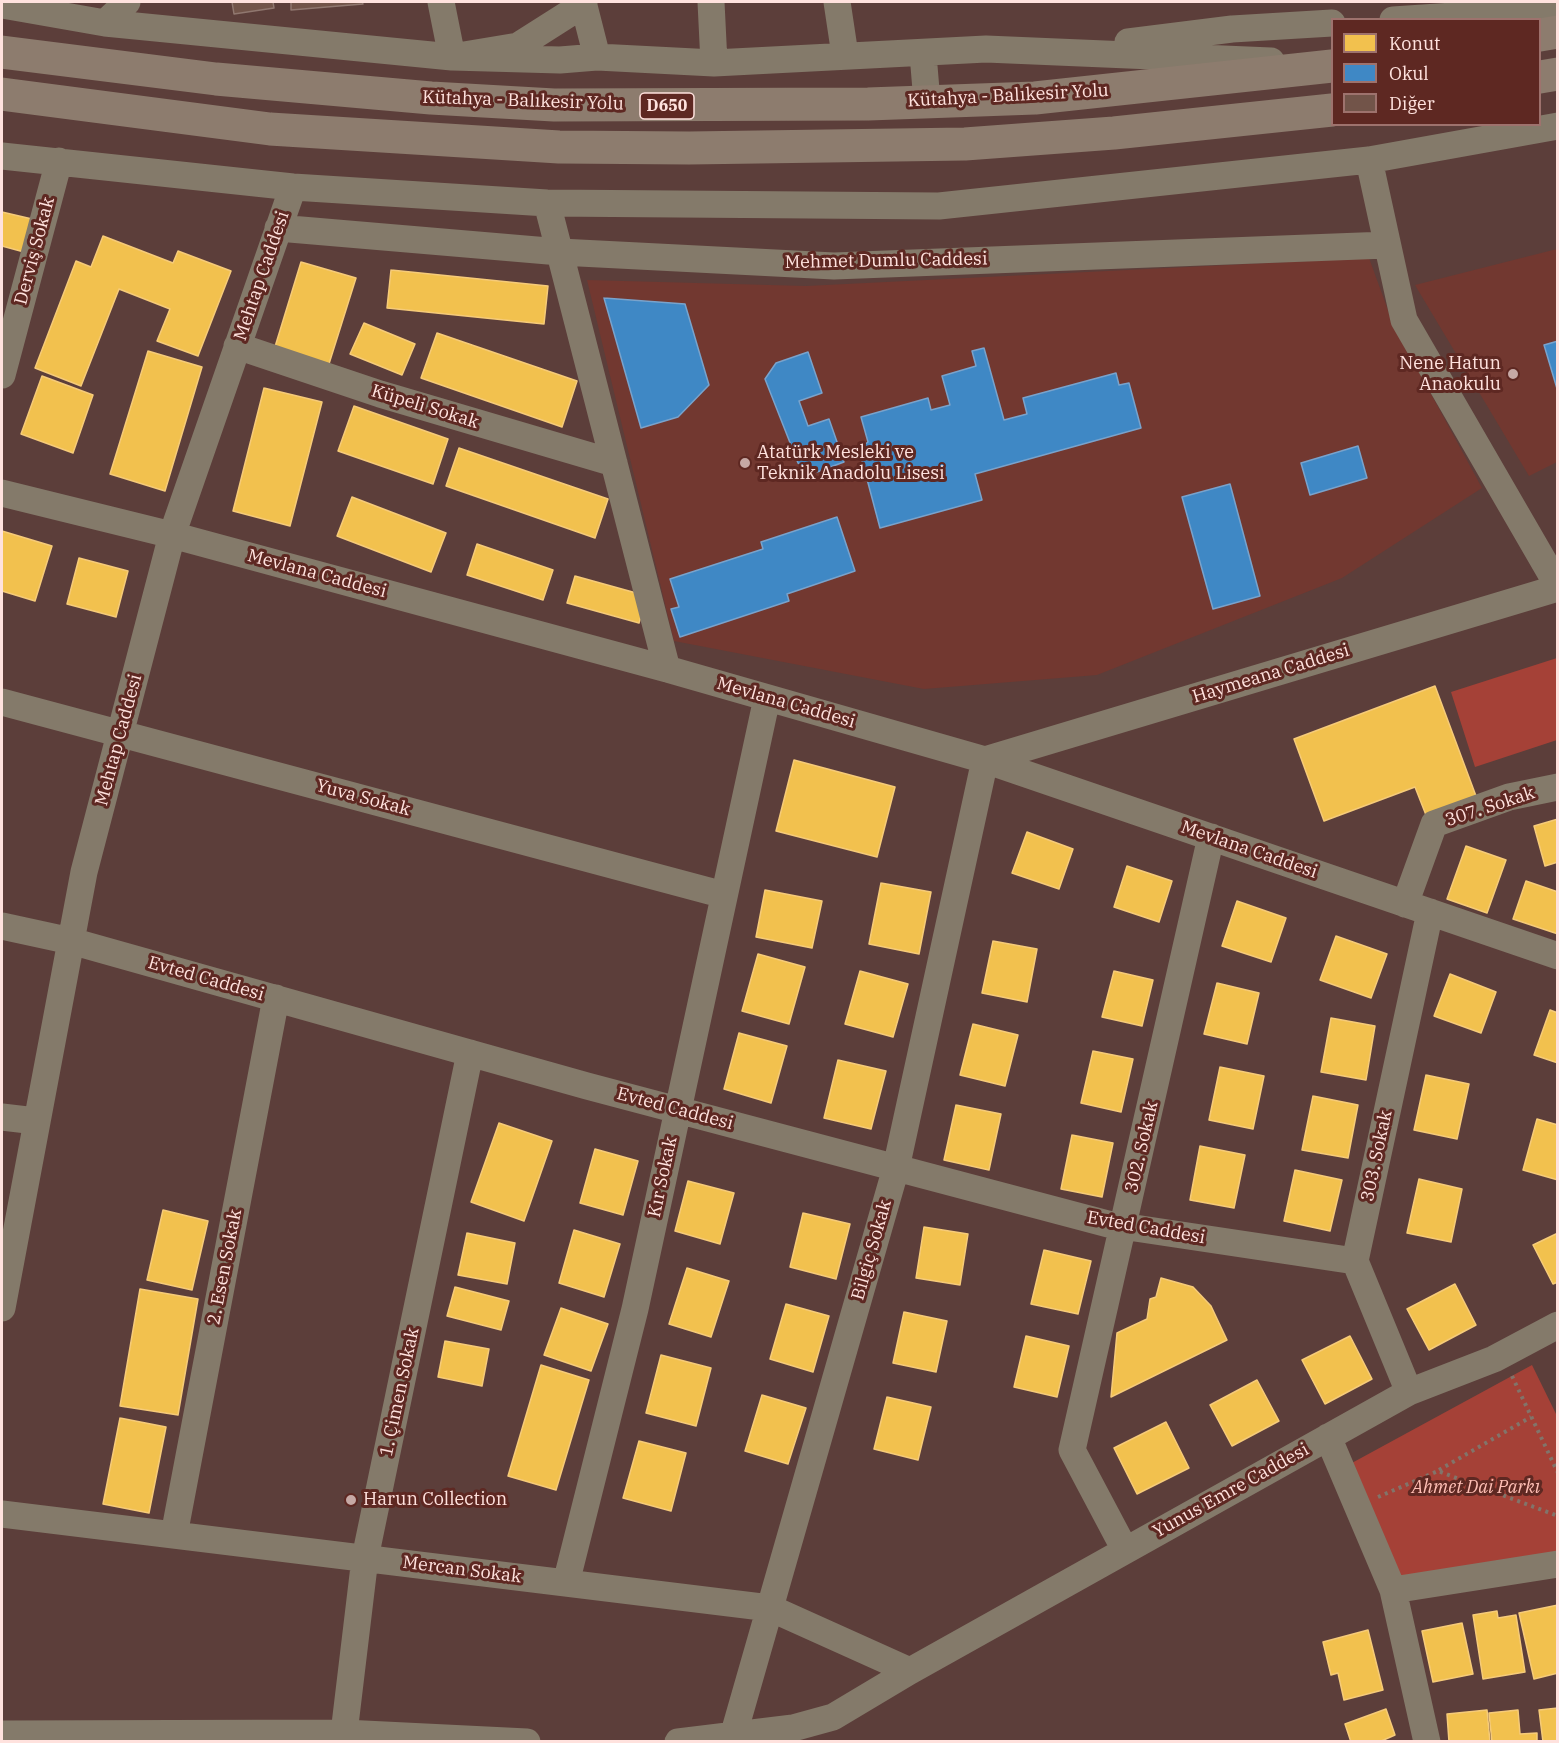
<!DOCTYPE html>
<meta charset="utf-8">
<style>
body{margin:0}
#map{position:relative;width:1559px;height:1743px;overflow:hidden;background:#5c3e3a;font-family:"IBM Plex Serif",serif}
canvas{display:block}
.frame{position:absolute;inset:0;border:3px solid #ffe2de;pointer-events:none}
.legend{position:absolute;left:1331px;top:18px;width:210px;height:108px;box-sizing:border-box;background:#5e2822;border:2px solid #9e726d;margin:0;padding:8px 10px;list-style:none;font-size:18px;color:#ffe2de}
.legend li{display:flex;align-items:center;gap:12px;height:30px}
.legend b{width:30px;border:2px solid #9e726d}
</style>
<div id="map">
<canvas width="1559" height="1743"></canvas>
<div class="frame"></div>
<ul class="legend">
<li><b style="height:16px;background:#f2c14e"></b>Konut</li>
<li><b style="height:16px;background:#3f88c5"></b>Okul</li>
<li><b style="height:16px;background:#725449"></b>Diğer</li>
</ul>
</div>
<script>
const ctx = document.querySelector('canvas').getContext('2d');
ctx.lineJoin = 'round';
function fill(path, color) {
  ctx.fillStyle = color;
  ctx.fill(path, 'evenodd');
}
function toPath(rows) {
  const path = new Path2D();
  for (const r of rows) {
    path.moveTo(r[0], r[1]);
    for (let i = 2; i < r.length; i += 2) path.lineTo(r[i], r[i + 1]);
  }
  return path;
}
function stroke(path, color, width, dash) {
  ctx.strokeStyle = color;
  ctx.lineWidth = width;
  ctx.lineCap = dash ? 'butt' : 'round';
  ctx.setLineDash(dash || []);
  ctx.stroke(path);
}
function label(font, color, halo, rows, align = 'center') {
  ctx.font = font + ' "IBM Plex Serif",serif';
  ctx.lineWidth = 6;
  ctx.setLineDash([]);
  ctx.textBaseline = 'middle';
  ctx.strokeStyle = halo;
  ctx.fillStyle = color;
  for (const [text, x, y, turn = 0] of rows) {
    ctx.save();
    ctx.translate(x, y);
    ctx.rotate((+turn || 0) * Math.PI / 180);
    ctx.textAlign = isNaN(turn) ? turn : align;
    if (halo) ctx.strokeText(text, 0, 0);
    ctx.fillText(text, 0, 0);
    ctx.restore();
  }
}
fill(toPath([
 [1557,249,1557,462,1529,476,1415,285],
 [1369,258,1393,324,1482,488,1342,578,1097,675,924,689,674,641,587,280,806,286]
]), '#723830');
fill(toPath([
 [1557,658,1557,740,1475,767,1451,692],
 [1532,1365,1557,1416,1557,1560,1396,1581,1350,1464]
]), '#a54137');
const homes = toPath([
 [2,212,32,219,24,252,2,246,2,212],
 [103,236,173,263,178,251,231,271,198,356,157,341,170,309,119,289,81,386,35,368,76,261,91,267,103,236],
 [301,262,356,278,328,367,274,350,301,262],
 [391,270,548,286,544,324,387,308,391,270],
 [364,323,415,344,402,375,350,354,364,323],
 [437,333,577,381,562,427,421,378,437,333],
 [148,351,202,367,165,491,110,474,148,351],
 [42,376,93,395,73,453,21,434,42,376],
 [264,388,322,402,290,526,233,511,264,388],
 [354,406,448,439,433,484,338,451,354,406],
 [459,448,608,499,595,538,446,486,459,448],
 [352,497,446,533,431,572,337,536,352,497],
 [2,531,52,546,35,601,2,591,2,531],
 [477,544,553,570,543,600,467,575,477,544],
 [79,558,128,571,116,617,67,604,79,558],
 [575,576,647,596,639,623,567,603,575,576],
 [1435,686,1476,796,1426,815,1415,787,1324,821,1294,739,1435,686],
 [794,760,895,787,877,857,776,831,794,760],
 [1558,819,1558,862,1545,866,1534,826,1558,819],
 [1027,832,1073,849,1059,889,1012,873,1027,832],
 [1466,846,1506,860,1487,913,1447,899,1466,846],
 [1127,866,1172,881,1159,922,1114,907,1127,866],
 [1526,881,1558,892,1558,934,1513,919,1526,881],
 [881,883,931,892,919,954,869,944,881,883],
 [765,890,822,901,812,948,756,937,765,890],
 [1237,901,1286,918,1271,962,1222,946,1237,901],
 [1336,936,1387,954,1371,998,1320,980,1336,936],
 [993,941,1037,949,1027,1002,982,993,993,941],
 [758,954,805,967,789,1024,742,1011,758,954],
 [860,971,908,984,893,1037,845,1024,860,971],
 [1114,971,1153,980,1142,1026,1102,1017,1114,971],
 [1450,974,1496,992,1481,1033,1434,1016,1450,974],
 [1217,983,1259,993,1247,1044,1204,1034,1217,983],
 [1550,1010,1558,1013,1558,1063,1534,1055,1550,1010],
 [1331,1018,1375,1026,1366,1080,1321,1072,1331,1018],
 [973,1024,1018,1035,1005,1086,960,1075,973,1024],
 [739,1033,787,1046,771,1103,724,1089,739,1033],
 [1093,1051,1133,1059,1121,1112,1081,1103,1093,1051],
 [838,1060,886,1071,871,1129,824,1118,838,1060],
 [1220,1067,1264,1076,1253,1129,1209,1120,1220,1067],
 [1426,1075,1469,1084,1457,1139,1414,1130,1426,1075],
 [1313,1096,1358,1105,1348,1158,1302,1150,1313,1096],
 [956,1105,1001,1114,989,1170,944,1160,956,1105],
 [1537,1119,1558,1125,1558,1180,1523,1170,1537,1119],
 [499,1123,552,1141,524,1221,471,1202,499,1123],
 [1072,1135,1113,1143,1102,1197,1061,1189,1072,1135],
 [1200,1146,1245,1155,1234,1208,1190,1200,1200,1146],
 [595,1149,638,1161,623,1215,580,1203,595,1149],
 [1295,1170,1342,1180,1330,1231,1284,1221,1295,1170],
 [1419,1179,1462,1189,1451,1242,1407,1233,1419,1179],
 [688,1181,734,1193,720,1244,675,1231,688,1181],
 [163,1210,208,1221,192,1290,147,1280,163,1210],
 [803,1213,850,1224,836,1279,790,1267,803,1213],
 [924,1227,968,1234,960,1285,916,1278,924,1227],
 [574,1230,620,1244,604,1297,559,1283,574,1230],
 [467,1233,515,1243,507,1284,458,1275,467,1233],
 [1558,1233,1558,1282,1553,1284,1533,1245,1558,1233],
 [1044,1250,1091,1261,1078,1314,1031,1304,1044,1250],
 [687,1268,729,1281,711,1337,669,1324,687,1268],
 [1161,1278,1193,1287,1211,1306,1227,1340,1111,1397,1117,1333,1147,1319,1150,1299,1156,1297,1161,1278],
 [1455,1284,1476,1325,1429,1350,1407,1309,1455,1284],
 [455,1287,509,1301,501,1330,447,1316,455,1287],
 [140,1289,198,1299,178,1415,120,1406,140,1289],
 [786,1304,829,1316,813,1372,770,1359,786,1304],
 [561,1308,608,1324,591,1371,544,1355,561,1308],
 [904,1312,947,1321,936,1372,893,1363,904,1312],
 [1026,1336,1069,1346,1057,1397,1014,1387,1026,1336],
 [1350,1336,1372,1379,1325,1404,1302,1360,1350,1336],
 [445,1341,489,1349,482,1386,438,1377,445,1341],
 [661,1355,711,1368,696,1426,646,1413,661,1355],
 [541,1365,589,1380,556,1490,508,1476,541,1365],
 [1257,1380,1279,1421,1232,1446,1210,1405,1257,1380],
 [762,1395,806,1408,788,1464,745,1451,762,1395],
 [887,1397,931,1407,918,1460,874,1449,887,1397],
 [120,1418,166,1427,149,1513,103,1504,120,1418],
 [1166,1422,1189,1468,1137,1494,1114,1448,1166,1422],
 [639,1441,686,1453,671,1511,623,1498,639,1441],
 [1558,1605,1558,1673,1534,1679,1519,1613,1558,1605],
 [1497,1611,1498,1618,1516,1615,1525,1672,1483,1679,1473,1615,1497,1611],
 [1462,1623,1473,1674,1433,1682,1422,1631,1462,1623],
 [1368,1630,1383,1690,1344,1700,1338,1673,1331,1675,1323,1642,1368,1630],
 [1558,1708,1558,1742,1543,1742,1539,1710,1558,1708],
 [1386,1709,1395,1735,1379,1742,1351,1742,1345,1724,1386,1709],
 [1487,1710,1490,1742,1449,1742,1447,1714,1487,1710],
 [1518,1710,1520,1734,1537,1733,1537,1742,1492,1742,1489,1713,1518,1710]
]);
fill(homes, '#f2c14e');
stroke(homes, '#f6cb79', 1.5);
const schools = toPath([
 [604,298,685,304,709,385,678,417,641,428,604,298],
 [1558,341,1558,392,1544,345,1558,341],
 [984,348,1004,420,1027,414,1023,398,1116,373,1119,385,1129,383,1141,428,975,474,982,500,880,528,859,449,868,442,861,417,928,398,931,410,950,405,942,376,976,366,972,351,984,348],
 [808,352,822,393,799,401,808,426,829,419,844,462,817,472,798,463,765,379,776,363,808,352],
 [1358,446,1367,478,1310,495,1301,463,1358,446],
 [1230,484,1260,596,1213,609,1182,497,1230,484],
 [837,517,855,571,787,594,789,601,680,637,671,609,679,607,670,579,763,549,761,542,837,517]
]);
fill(schools, '#3f88c5');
stroke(schools, '#79a3cc', 1.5);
const building = toPath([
 [232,2,273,2,274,8,234,14,232,2],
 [291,2,362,2,363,4,291,10,291,2]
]);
fill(building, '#725449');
stroke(building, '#90776f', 1.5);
stroke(toPath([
 [1512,1376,1558,1473],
 [1439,1470,1531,1417],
 [1378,1497,1438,1471,1558,1516]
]), '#82746a', 4, [3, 4.5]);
stroke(toPath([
 [441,2,452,57,518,46,584,4],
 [583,2,597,57],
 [711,2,714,63],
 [837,2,845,55],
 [2,5,105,23,452,57,560,60,597,57,714,63,986,49,1271,61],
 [1393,20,1558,9],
 [105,23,127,2],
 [1128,42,1232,29,1332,23],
 [923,54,927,102],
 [2,156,293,187,547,203,939,206,1369,160,1558,126],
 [1369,160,1404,320,1558,586],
 [547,203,667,669],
 [278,228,560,252,834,266,1387,245],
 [237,346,380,394,614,463],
 [2,375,59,161],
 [2,493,172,535,667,669,985,760,1558,956],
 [2,702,724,895],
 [1405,904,1434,824,1509,797,1558,787],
 [2,926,71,941,587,1086,1108,1224,1355,1261],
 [2,1117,36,1121],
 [2,1308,84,872,172,535,293,187],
 [1409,1392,1355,1261,1430,912],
 [1328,1437,1393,1590,1427,1742],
 [2,1514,770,1608,910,1671],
 [174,1535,276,998],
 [1125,1550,1072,1450,1211,837],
 [566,1583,635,1309,767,698],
 [1393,1590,1558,1564],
 [344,1733,365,1558,470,1053],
 [734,1733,896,1168,985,760,1558,588],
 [2,1734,344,1733,527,1742],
 [678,1742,793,1728,833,1717,910,1671,1409,1392,1494,1359,1558,1325]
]), '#847a6a', 27);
stroke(toPath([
 [1540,35,1558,32],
 [2,52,216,79,431,98,554,105,868,104,1035,98,1332,66],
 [1540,77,1558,74],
 [2,94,270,129,559,147,689,148,965,144,1114,133,1332,110]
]), '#8d7c6e', 33);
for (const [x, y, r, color] of [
 [1513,374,6,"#c6a9a5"],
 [745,463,6,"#c6a9a5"],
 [351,1500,6,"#c6a9a5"]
]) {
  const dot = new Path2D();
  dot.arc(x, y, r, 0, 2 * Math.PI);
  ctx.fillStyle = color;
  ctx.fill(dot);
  stroke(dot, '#5e2822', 2);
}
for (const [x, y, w] of [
 [667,106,54]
]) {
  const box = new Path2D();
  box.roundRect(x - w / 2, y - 13, w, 26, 4.5);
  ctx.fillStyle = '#5e2822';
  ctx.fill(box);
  stroke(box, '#ffe2de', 1.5);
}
label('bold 16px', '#ffe2de', null, [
 ["D650",667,106]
]);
label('18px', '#ffe2de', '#5e2822', [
 ["Kütahya - Balıkesir Yolu",1008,96,-3],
 ["Kütahya - Balıkesir Yolu",523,101,2],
 ["Derviş Sokak",35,251,-75],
 ["Mehmet Dumlu Caddesi",886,261,-1],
 ["Mehtap Caddesi",262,276,-71],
 ["Küpeli Sokak",425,407,17],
 ["Mevlana Caddesi",317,574,15],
 ["Haymeana Caddesi",1271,674,-17],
 ["Mevlana Caddesi",786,703,16],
 ["Mehtap Caddesi",119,740,-75],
 ["Yuva Sokak",363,798,15],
 ["307. Sokak",1490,807,-18],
 ["Mevlana Caddesi",1249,850,19],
 ["Evted Caddesi",206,979,16],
 ["Evted Caddesi",675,1109,15],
 ["302. Sokak",1142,1147,-77],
 ["303. Sokak",1377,1156,-78],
 ["Kır Sokak",663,1177,-78],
 ["Evted Caddesi",1146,1228,10],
 ["Bilgiç Sokak",872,1250,-74],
 ["2. Esen Sokak",225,1267,-79],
 ["1. Çimen Sokak",400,1392,-78],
 ["Yunus Emre Caddesi",1231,1491,-29],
 ["Mercan Sokak",462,1570,7]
]);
label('18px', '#ffe2de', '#5e2822', [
 ["Nene Hatun",1501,364,"right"],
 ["Anaokulu",1501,385,"right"],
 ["Atatürk Mesleki ve",757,453],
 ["Teknik Anadolu Lisesi",757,474],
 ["Harun Collection",363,1500]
], 'left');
label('italic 18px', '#ffbfb5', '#5e2822', [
 ["Ahmet Dai Parkı",1476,1488]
]);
</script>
